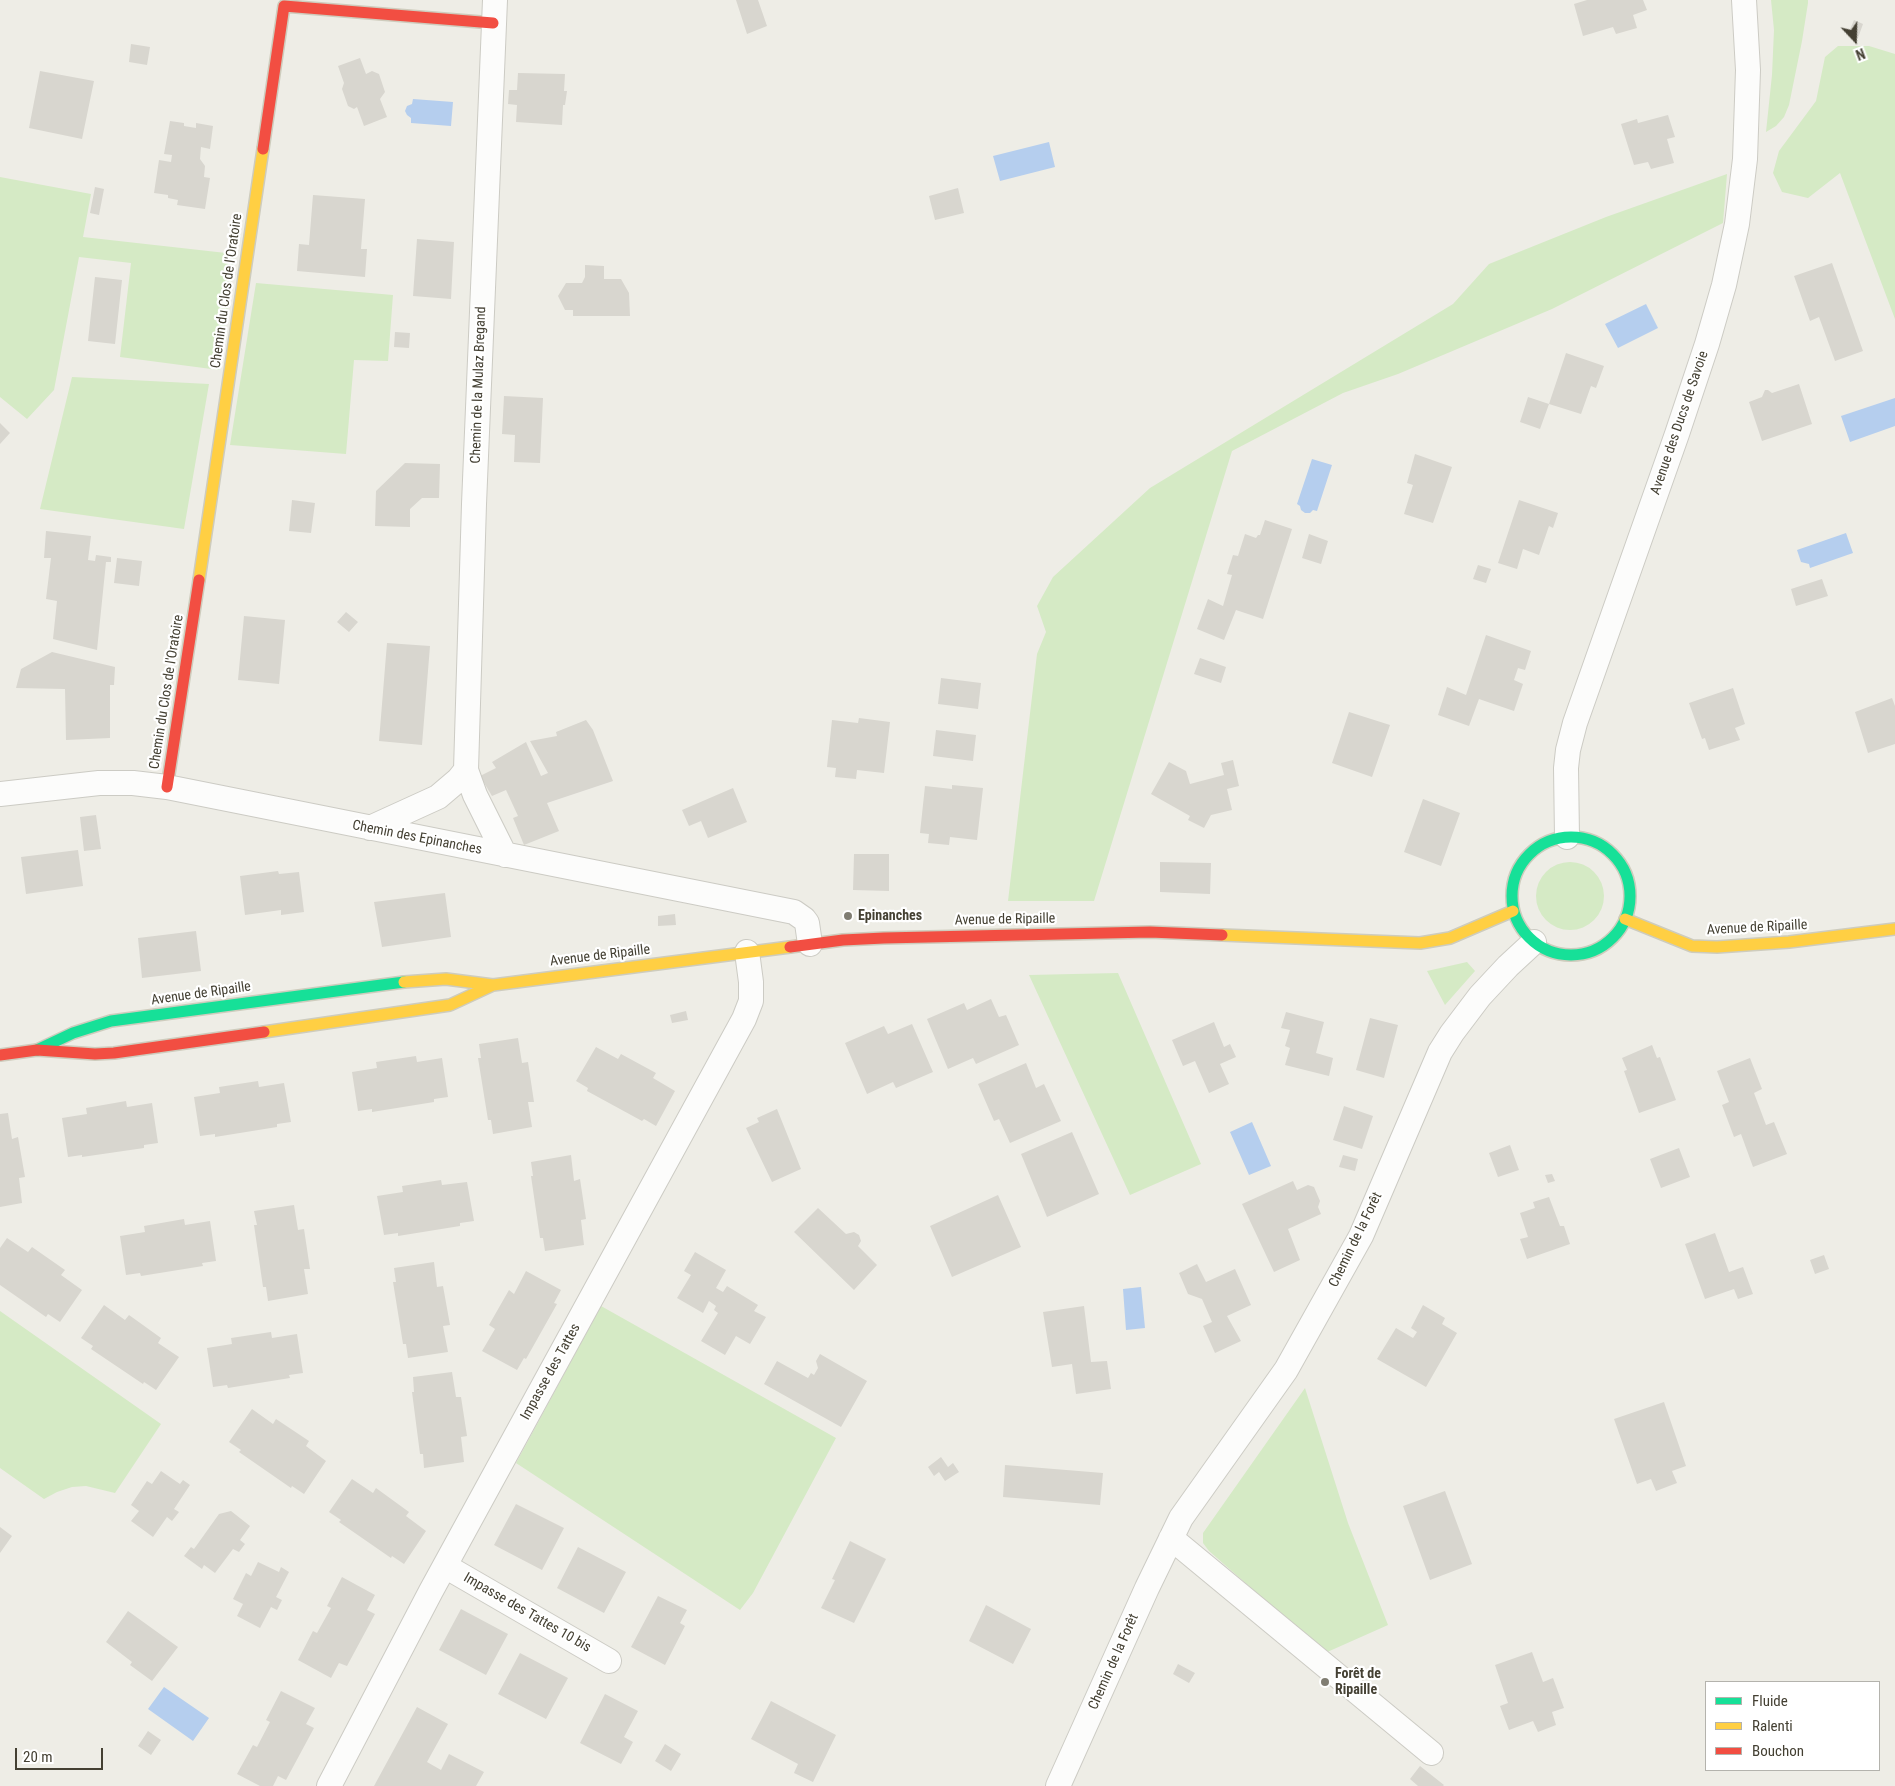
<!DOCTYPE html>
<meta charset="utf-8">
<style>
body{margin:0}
#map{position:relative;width:1895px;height:1786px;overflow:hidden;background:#eeede6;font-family:"Roboto Condensed",sans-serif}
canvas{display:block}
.legend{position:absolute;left:1705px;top:1681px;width:175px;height:90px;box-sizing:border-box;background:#fff;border:1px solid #b4b3ad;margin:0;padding:6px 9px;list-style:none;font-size:15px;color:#444033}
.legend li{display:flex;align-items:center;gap:10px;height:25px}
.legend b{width:25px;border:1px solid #b4b3ad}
.north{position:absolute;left:1830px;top:15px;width:50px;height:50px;-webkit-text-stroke:4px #fff;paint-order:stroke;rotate:159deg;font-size:14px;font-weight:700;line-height:20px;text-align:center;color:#444033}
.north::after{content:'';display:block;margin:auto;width:18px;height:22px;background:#444033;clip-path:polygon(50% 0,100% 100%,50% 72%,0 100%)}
.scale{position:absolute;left:15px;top:1748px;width:88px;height:22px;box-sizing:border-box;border:2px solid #444033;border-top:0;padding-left:6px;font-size:15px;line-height:18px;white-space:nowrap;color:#444033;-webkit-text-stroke:4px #fff;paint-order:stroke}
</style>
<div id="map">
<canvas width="1895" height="1786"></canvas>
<ul class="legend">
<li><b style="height:6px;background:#16e098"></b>Fluide</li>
<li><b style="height:6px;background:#ffcf43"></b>Ralenti</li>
<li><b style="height:6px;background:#f24e42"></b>Bouchon</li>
</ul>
<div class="north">N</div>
<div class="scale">20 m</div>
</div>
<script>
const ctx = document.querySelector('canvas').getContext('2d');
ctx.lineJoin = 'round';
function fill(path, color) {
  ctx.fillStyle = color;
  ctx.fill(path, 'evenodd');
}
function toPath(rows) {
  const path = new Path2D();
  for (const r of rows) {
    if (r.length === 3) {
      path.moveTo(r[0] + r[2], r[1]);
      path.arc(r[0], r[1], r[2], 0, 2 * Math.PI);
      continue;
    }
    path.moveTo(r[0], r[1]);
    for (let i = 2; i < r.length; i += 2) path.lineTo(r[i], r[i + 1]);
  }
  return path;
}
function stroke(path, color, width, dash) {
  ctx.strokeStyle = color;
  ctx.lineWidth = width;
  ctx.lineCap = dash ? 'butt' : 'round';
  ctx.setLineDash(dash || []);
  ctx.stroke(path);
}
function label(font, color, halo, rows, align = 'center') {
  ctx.font = font + ' "Roboto Condensed",sans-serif';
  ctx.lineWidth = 4.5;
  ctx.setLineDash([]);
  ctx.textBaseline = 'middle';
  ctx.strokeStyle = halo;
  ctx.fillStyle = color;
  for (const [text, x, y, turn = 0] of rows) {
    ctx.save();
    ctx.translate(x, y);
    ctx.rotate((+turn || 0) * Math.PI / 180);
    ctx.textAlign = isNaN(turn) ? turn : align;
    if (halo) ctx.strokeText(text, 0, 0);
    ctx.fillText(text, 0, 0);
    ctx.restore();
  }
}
fill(toPath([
 [1771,0,1808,0,1808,3,1802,41,1789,105,1784,117,1776,126,1766,132,1772,75,1774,30],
 [1838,46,1869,46,1895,54,1895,319,1840,173,1808,198,1782,192,1773,173,1779,151,1816,101,1825,57],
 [1727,174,1723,223,1552,309,1398,374,1343,393,1232,451,1094,901,1008,901,1037,654,1046,632,1037,606,1053,577,1150,488,1453,304,1489,264,1606,217],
 [0,177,91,194,83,237,235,254,219,370,120,357,131,263,79,257,54,390,27,419,0,397],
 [256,283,393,295,388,361,354,360,346,454,230,445],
 [72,377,209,384,184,529,40,509],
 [1570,896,34],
 [1467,962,1475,971,1445,1005,1427,971],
 [1118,973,1201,1164,1130,1195,1029,975],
 [601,1306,836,1438,753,1593,740,1610,516,1463],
 [0,1311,161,1424,115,1493,86,1486,72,1487,57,1492,44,1499,0,1468],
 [1305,1388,1348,1523,1388,1625,1325,1653,1209,1551,1203,1543,1203,1533]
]), '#d5eac5');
fill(toPath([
 [413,99,453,102,451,126,411,123,411,118,407,115,405,111,407,106,412,104],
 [1049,142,1055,167,1000,181,993,156],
 [1646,304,1658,328,1618,348,1605,324],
 [1895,398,1895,426,1850,442,1841,416],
 [1312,459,1332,465,1317,511,1313,510,1310,513,1305,513,1301,510,1300,506,1297,504],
 [1846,533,1853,553,1810,568,1809,564,1801,562,1797,550],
 [1252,1122,1271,1166,1249,1175,1230,1132],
 [1141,1287,1145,1328,1126,1330,1123,1289],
 [164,1687,209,1718,193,1741,148,1709]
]), '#b5ceee');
fill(toPath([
 [736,0,758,0,767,26,747,34],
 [1587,0,1643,0,1647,10,1633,15,1637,28,1616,34,1613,27,1583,36,1574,4],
 [1854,20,1863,24,1858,38,1848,34],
 [131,44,150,47,147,65,129,62],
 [360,58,366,74,372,71,379,74,385,92,380,99,387,117,364,126,357,107,354,109,348,106,342,89,344,83,338,66],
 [40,71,94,81,82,139,29,128],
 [518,73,565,74,564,91,567,91,565,105,563,105,562,125,516,122,517,105,508,104,509,90,517,90],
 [1668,115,1675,137,1667,139,1674,163,1651,169,1648,162,1634,165,1621,124,1637,119,1638,123],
 [170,121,184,123,184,126,196,128,196,123,213,126,210,149,201,147,200,159,205,166,204,177,210,178,205,209,177,205,178,200,168,198,168,195,154,193,159,160,171,162,172,155,164,154],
 [95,187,104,189,99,215,90,213],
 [958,188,964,213,935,220,929,196],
 [313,195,365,199,361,249,367,249,365,277,297,271,299,244,309,245],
 [417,239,454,242,451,299,413,296],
 [1832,263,1863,351,1835,361,1819,317,1810,321,1794,276],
 [585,265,604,266,604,279,621,279,629,293,630,316,573,316,573,310,565,310,558,296,566,283,582,283,585,277],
 [95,277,122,280,115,344,88,341],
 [395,332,410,333,409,348,394,347],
 [1566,353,1604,366,1596,388,1591,386,1581,414,1549,404],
 [1799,384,1812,424,1762,441,1749,402,1762,397,1765,390,1768,390,1772,393],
 [504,396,543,398,540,463,514,462,515,435,502,434],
 [1528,397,1549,404,1540,429,1520,422],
 [0,423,10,433,0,444],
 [1415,454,1452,467,1433,523,1404,514,1413,485,1407,483],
 [405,463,440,464,439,498,422,498,410,509,410,527,375,526,376,491],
 [292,500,315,503,311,533,289,531],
 [1519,500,1558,513,1553,528,1549,526,1539,555,1523,549,1517,569,1498,563],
 [1265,520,1292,529,1263,619,1236,610,1224,640,1197,629,1208,599,1223,606,1232,575,1227,574,1233,555,1238,556,1245,534,1256,538,1258,535,1260,535],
 [46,531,91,536,88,560,95,561,96,555,111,557,111,562,106,562,97,650,53,639,57,601,46,599,51,558,44,558],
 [1309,534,1328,541,1321,564,1302,558],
 [117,558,142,561,139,586,114,583],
 [1478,565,1491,569,1486,583,1473,579],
 [1822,579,1828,596,1796,606,1791,589],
 [346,612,358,622,349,632,337,622],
 [244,616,285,620,279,684,238,680],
 [1486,635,1531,651,1525,670,1518,668,1514,680,1523,684,1514,711,1479,699,1469,726,1438,715,1447,687,1466,695],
 [387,643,430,646,422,745,379,741],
 [52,652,115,667,114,685,110,685,110,738,66,740,65,689,16,688,21,669],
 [1200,658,1226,667,1221,683,1194,674],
 [941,678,981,683,978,709,938,704],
 [1733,688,1745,724,1735,728,1740,740,1709,750,1705,738,1702,739,1689,703],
 [1892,698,1895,706,1895,744,1868,753,1855,712],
 [1349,712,1390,725,1372,777,1332,763],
 [859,718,890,722,884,773,857,770,856,779,835,777,836,768,827,767,832,720,858,723],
 [586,720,593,730,613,781,547,803,559,831,524,845,513,818,518,816,506,790,492,796,480,776,496,768,492,762,526,742,541,776,548,773,530,741,557,736,556,732],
 [936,730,976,735,973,761,933,756],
 [1233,760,1239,786,1227,789,1232,810,1211,815,1204,828,1188,820,1190,816,1151,794,1169,762,1186,771,1190,784,1224,775,1221,763],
 [952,785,983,788,977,840,950,837,949,845,928,843,929,834,920,833,925,786,952,789],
 [733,788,747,822,708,838,701,821,689,826,682,810],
 [1423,799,1460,813,1441,866,1404,852],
 [96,815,101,849,84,851,80,817],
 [78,850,83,886,26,894,21,857],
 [854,854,889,854,889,891,853,890],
 [1160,862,1211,863,1210,894,1160,892],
 [278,871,279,874,299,872,304,912,281,915,281,910,245,915,240,876],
 [445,893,451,937,382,947,374,902],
 [675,914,676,925,658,926,658,916],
 [196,931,201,971,142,978,138,938],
 [991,999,999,1017,1006,1015,1019,1045,976,1064,973,1058,948,1069,927,1019,964,1003,967,1010],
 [686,1011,688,1020,672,1023,670,1015],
 [1286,1012,1324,1022,1316,1053,1333,1058,1329,1076,1285,1065,1290,1048,1285,1046,1290,1030,1281,1028],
 [1370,1018,1398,1025,1384,1078,1356,1070],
 [1214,1022,1224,1047,1230,1044,1236,1057,1220,1064,1229,1084,1209,1093,1195,1061,1183,1066,1172,1040],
 [912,1024,933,1072,896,1088,893,1082,867,1094,845,1043,884,1026,888,1034],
 [518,1038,522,1063,528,1062,534,1102,528,1102,532,1127,493,1134,491,1120,488,1120,478,1058,481,1058,479,1044],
 [1652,1045,1657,1058,1660,1057,1676,1100,1639,1113,1624,1071,1627,1070,1622,1058],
 [596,1047,618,1059,621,1054,656,1073,653,1078,675,1091,656,1126,644,1119,642,1121,587,1091,588,1088,576,1081],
 [416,1056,417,1062,442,1058,448,1097,434,1099,434,1102,372,1112,372,1109,358,1111,352,1072,377,1068,376,1062],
 [1750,1058,1762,1089,1754,1093,1766,1125,1774,1122,1787,1154,1753,1167,1741,1134,1734,1137,1722,1105,1729,1102,1717,1071],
 [1026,1063,1036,1088,1044,1084,1061,1121,1010,1143,999,1119,994,1121,978,1084],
 [258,1081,259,1087,284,1083,291,1122,277,1124,277,1127,215,1137,215,1134,200,1136,194,1097,220,1093,219,1087],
 [126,1101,127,1107,152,1103,158,1143,144,1145,144,1148,82,1157,82,1155,68,1157,62,1118,87,1114,86,1108],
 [1344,1106,1373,1116,1362,1149,1333,1140],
 [777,1109,801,1169,772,1182,746,1128,759,1122,757,1118],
 [8,1113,12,1139,18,1137,25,1177,19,1178,22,1203,0,1207,0,1114],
 [1072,1132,1099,1194,1047,1217,1021,1154],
 [1510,1145,1519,1170,1498,1177,1489,1153],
 [1679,1148,1690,1177,1661,1188,1650,1159],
 [571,1155,574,1181,580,1179,586,1219,581,1220,584,1245,545,1251,543,1238,540,1238,531,1176,533,1176,531,1162],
 [1343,1155,1358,1159,1355,1171,1339,1167],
 [1552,1174,1555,1181,1548,1183,1545,1175],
 [441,1180,442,1185,467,1182,474,1221,460,1223,460,1226,398,1236,398,1233,384,1235,377,1196,403,1192,402,1186],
 [1293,1181,1297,1190,1308,1185,1314,1187,1320,1201,1318,1207,1321,1214,1288,1229,1300,1260,1274,1272,1242,1204],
 [998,1195,1021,1247,952,1277,930,1226],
 [1549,1197,1560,1226,1564,1226,1570,1244,1527,1259,1520,1239,1528,1237,1520,1213,1535,1208,1533,1202],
 [294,1205,298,1230,304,1229,310,1269,304,1269,308,1294,268,1301,266,1287,263,1287,254,1225,257,1225,254,1211],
 [818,1208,846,1234,854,1232,859,1235,861,1241,858,1246,877,1265,854,1290,794,1232],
 [184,1219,185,1225,210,1221,216,1261,202,1263,203,1266,141,1276,140,1273,126,1275,120,1236,145,1232,144,1226],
 [1715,1233,1729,1272,1743,1267,1753,1294,1738,1299,1734,1289,1705,1299,1685,1244],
 [7,1238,28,1252,32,1247,65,1270,61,1275,82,1290,60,1322,48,1314,46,1317,0,1285,0,1248],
 [695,1252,726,1270,716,1288,723,1292,727,1286,758,1305,754,1311,766,1317,750,1344,736,1336,725,1355,701,1341,718,1313,714,1310,716,1306,709,1301,703,1313,677,1298,691,1275,684,1271],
 [1824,1255,1829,1269,1815,1274,1810,1260],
 [434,1262,437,1287,443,1286,450,1325,443,1326,448,1352,408,1358,406,1344,403,1344,393,1282,396,1282,394,1268],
 [1197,1264,1206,1282,1235,1269,1251,1305,1227,1316,1241,1341,1215,1353,1203,1326,1212,1322,1202,1299,1188,1294,1179,1273],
 [526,1271,561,1290,554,1303,557,1304,526,1359,524,1358,517,1370,482,1351,495,1329,489,1325,509,1290,514,1294],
 [104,1305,125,1320,129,1315,161,1338,158,1343,179,1357,156,1390,144,1382,143,1384,91,1349,93,1346,81,1338],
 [1423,1305,1445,1318,1442,1324,1457,1333,1426,1387,1377,1359,1396,1328,1413,1338,1417,1332,1411,1328],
 [1084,1306,1091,1362,1107,1361,1111,1389,1076,1394,1072,1364,1052,1367,1043,1312],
 [271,1332,272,1338,297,1334,303,1373,289,1375,290,1378,228,1388,227,1385,213,1387,207,1348,232,1344,231,1338],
 [820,1354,867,1381,841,1427,764,1384,777,1361,808,1378,811,1373,814,1375,818,1368,816,1361],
 [452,1372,456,1397,461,1397,467,1436,461,1437,464,1462,424,1468,423,1454,420,1454,412,1392,414,1392,413,1377],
 [1664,1402,1686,1466,1672,1471,1677,1483,1656,1491,1651,1479,1637,1484,1614,1419],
 [252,1409,273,1424,276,1419,309,1441,306,1446,326,1461,304,1494,292,1486,291,1488,239,1452,241,1450,229,1442],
 [941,1457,948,1467,953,1463,959,1472,945,1481,939,1472,934,1476,928,1467],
 [1005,1465,1103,1473,1100,1505,1003,1497],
 [161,1471,180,1484,183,1480,190,1485,174,1509,179,1512,172,1521,167,1517,153,1537,131,1521,139,1511,131,1505,147,1481,152,1484],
 [352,1479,373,1493,376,1488,409,1512,406,1516,426,1531,404,1564,392,1556,391,1558,339,1522,341,1520,329,1512],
 [1445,1491,1472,1564,1430,1580,1403,1506],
 [516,1504,564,1528,542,1570,494,1545],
 [231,1511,250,1526,240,1540,245,1544,239,1552,233,1549,215,1573,204,1565,202,1569,184,1556,191,1547,194,1549,219,1514],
 [0,1527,12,1536,0,1553],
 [850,1541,886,1559,854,1623,821,1608,835,1580,832,1579],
 [578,1547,626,1572,604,1613,557,1588],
 [258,1562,279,1572,281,1567,289,1572,276,1597,282,1600,277,1610,271,1607,260,1628,237,1616,243,1604,233,1599,246,1573,251,1576],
 [342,1577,375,1595,367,1610,375,1614,347,1666,339,1663,331,1678,298,1660,313,1631,317,1633,331,1608,327,1606],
 [658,1596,687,1610,680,1623,685,1626,665,1665,631,1647],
 [986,1605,1031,1629,1013,1664,969,1641],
 [461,1609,508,1634,486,1675,439,1650],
 [128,1611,178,1647,152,1681,130,1665,132,1662,106,1642],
 [1532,1652,1543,1682,1553,1678,1564,1708,1552,1712,1556,1725,1538,1732,1533,1721,1509,1730,1500,1706,1508,1703,1495,1665],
 [520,1653,568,1678,546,1719,498,1694],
 [1178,1664,1195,1673,1189,1683,1173,1674],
 [281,1691,315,1708,306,1724,314,1728,286,1780,278,1776,273,1786,260,1786,237,1774,253,1745,257,1747,270,1722,266,1720],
 [605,1694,638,1711,624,1737,633,1742,621,1764,580,1743],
 [771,1701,836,1735,813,1782,794,1773,798,1764,751,1739],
 [417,1707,448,1724,427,1762,441,1770,449,1754,484,1772,476,1786,374,1786],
 [148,1731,161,1740,151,1755,138,1746],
 [665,1744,681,1754,671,1771,655,1761],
 [1420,1766,1444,1785,1443,1786,1418,1786,1410,1779]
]), '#d8d6cf');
const street = toPath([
 [495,0,474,504,466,770,475,795,505,855],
 [0,794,99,783,133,783,167,787,794,912,804,919,807,923,810,944],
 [370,828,438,797,458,780,466,770],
 [1567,837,1566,768,1568,750,1575,723,1677,434,1707,344,1724,285,1737,224,1745,159,1748,70,1744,0],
 [1171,1538,1431,1753],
 [445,1566,609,1661],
 [329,1786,431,1591,744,1019,751,1001,751,982,747,952],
 [1058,1786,1147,1588,1181,1518,1286,1370,1361,1236,1440,1052,1452,1033,1480,996,1508,966,1534,942]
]);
const fast = toPath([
 [1571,896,59],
 [37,1050,73,1033,111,1021,404,982]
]);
const slow = toPath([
 [199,580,263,149],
 [1625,919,1692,946,1717,947,1789,942,1895,929],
 [1222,935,1420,943,1450,938,1513,911],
 [404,982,446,979,493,985,790,947],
 [264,1032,450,1005,493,985]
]);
const jam = toPath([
 [263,149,284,6,493,23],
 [167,787,199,580],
 [790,947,843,940,884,938,1150,932,1222,935],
 [0,1055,37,1050,95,1054,114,1053,264,1032]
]);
stroke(street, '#cccbc4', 26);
stroke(fast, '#ceccbd', 14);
stroke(slow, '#ceccbd', 14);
stroke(jam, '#ceccbd', 14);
stroke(street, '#fcfcfb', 24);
stroke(fast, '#16e098', 11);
stroke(slow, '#ffcf43', 11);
stroke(jam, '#f24e42', 11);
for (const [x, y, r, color] of [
 [848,916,5,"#807d72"],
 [1325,1682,5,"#807d72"]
]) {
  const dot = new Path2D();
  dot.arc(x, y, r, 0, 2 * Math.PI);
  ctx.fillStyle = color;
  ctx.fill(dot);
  stroke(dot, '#fff', 2);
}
label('14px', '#444033', '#fff', [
 ["Chemin du Clos de l'Oratoire",227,291,-82],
 ["Chemin de la Mulaz Bregand",479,385,-88],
 ["Avenue des Ducs de Savoie",1680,423,-71],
 ["Chemin du Clos de l'Oratoire",167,692,-81],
 ["Chemin des Epinanches",417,838,11],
 ["Avenue de Ripaille",1005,920,-1],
 ["Avenue de Ripaille",1757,928,-3],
 ["Avenue de Ripaille",600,956,-7],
 ["Avenue de Ripaille",201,994,-8],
 ["Chemin de la Forêt",1356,1240,-64],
 ["Impasse des Tattes",551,1372,-61],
 ["Impasse des Tattes 10 bis",527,1613,30],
 ["Chemin de la Forêt",1114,1662,-66]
]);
label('bold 14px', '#444033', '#fff', [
 ["Epinanches",858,916],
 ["Forêt de",1335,1674],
 ["Ripaille",1335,1690]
], 'left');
</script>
